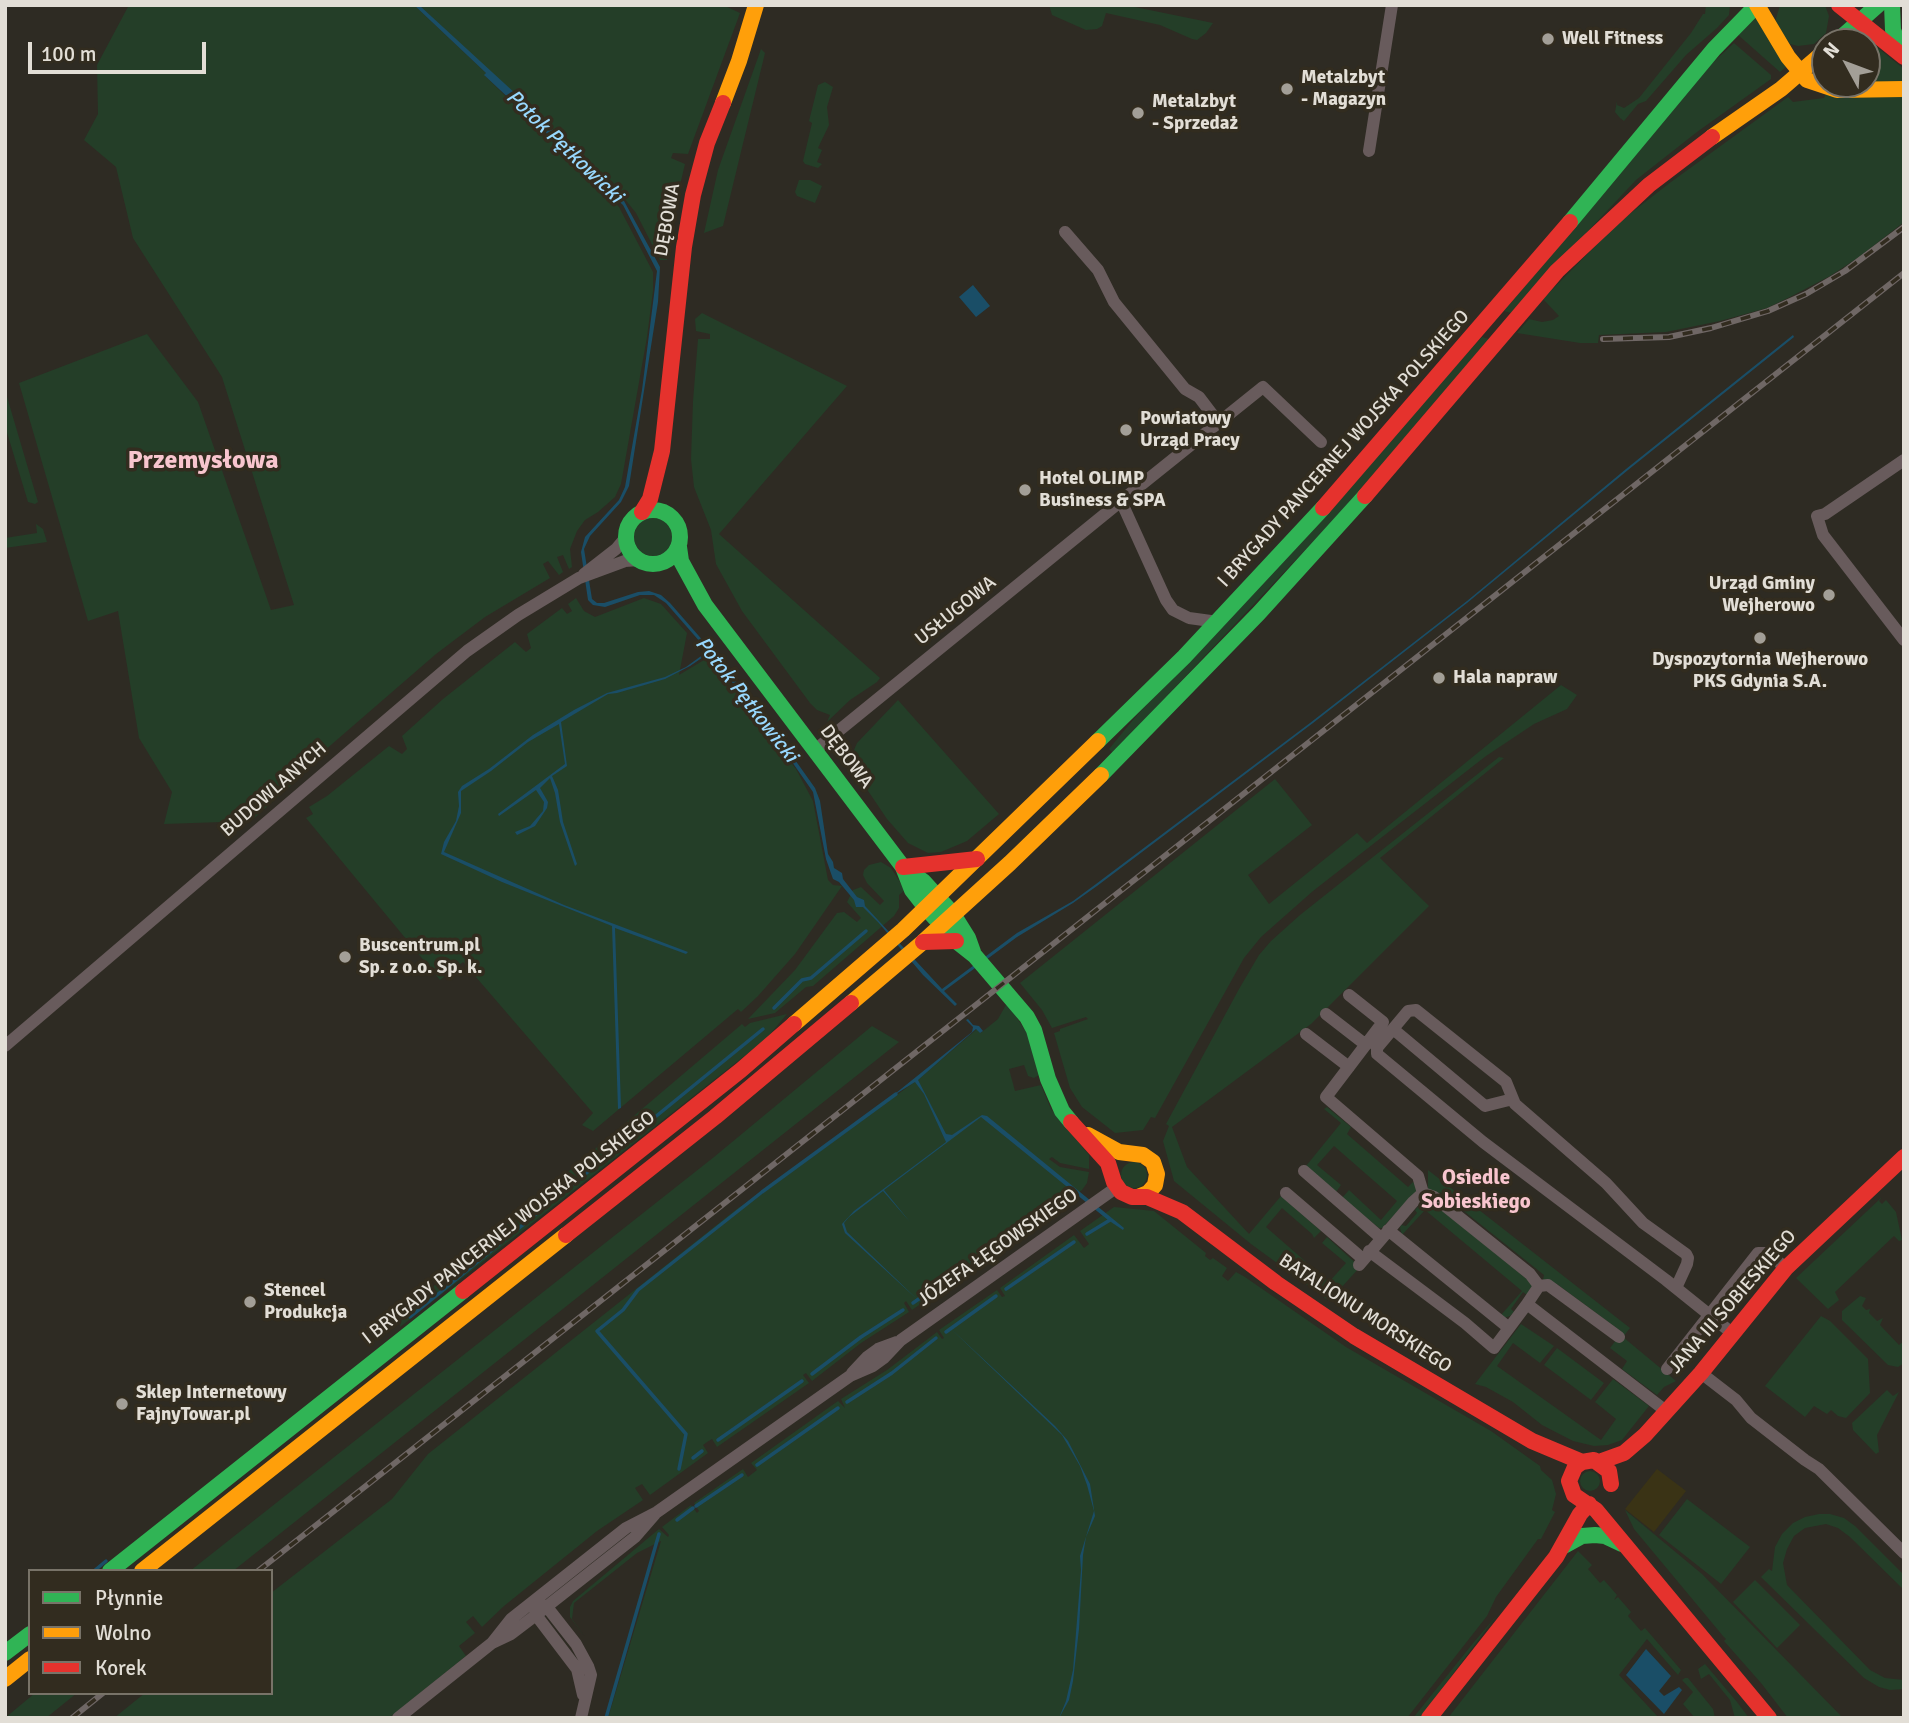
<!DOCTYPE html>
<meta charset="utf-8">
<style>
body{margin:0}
#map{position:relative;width:1909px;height:1723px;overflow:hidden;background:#2e2b23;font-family:Signika,sans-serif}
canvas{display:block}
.frame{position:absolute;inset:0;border:7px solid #e2ded6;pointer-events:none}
.legend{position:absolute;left:28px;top:1569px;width:245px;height:126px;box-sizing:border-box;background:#322c1f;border:2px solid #787368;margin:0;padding:9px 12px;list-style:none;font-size:21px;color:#e2ded6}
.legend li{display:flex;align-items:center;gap:14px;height:35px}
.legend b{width:35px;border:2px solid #787368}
.north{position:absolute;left:1811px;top:28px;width:70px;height:70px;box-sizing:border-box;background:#322c1f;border:2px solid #787368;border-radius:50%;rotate:311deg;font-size:19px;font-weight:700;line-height:28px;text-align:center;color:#e2ded6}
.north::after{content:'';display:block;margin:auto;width:24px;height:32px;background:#a39f97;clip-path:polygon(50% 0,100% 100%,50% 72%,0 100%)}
.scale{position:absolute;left:28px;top:42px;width:178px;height:32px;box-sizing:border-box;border:4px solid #e2ded6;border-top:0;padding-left:9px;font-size:21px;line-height:24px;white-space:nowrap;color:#e2ded6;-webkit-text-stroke:5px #322c1f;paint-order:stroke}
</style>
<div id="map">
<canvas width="1909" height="1723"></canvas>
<div class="frame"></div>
<ul class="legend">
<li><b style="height:9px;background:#30b455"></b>Płynnie</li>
<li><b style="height:9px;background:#ff9f0a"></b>Wolno</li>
<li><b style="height:9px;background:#e5322d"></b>Korek</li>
</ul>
<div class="north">N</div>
<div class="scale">100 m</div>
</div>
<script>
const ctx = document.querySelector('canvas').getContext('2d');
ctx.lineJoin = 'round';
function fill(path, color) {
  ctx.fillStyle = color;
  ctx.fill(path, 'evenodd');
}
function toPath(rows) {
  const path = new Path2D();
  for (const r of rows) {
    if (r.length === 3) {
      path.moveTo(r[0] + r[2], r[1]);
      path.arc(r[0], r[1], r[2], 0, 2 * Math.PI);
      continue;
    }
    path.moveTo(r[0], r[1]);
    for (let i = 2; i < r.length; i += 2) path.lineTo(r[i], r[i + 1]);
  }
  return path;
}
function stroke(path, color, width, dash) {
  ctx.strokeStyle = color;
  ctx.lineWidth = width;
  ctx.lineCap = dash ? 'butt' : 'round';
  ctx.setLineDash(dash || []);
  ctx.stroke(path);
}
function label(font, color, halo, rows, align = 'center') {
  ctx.font = font + ' Signika,sans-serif';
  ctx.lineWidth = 7;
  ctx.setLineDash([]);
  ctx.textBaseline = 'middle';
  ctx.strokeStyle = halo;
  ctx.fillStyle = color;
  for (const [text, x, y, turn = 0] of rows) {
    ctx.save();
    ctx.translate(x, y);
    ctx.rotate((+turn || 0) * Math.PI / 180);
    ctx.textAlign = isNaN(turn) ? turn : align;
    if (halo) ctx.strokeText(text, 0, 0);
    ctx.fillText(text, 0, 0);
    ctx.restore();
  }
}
fill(toPath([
 [129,5,414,5,486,73,485,76,619,207,653,272,653,291,647,337,621,484,615,497,598,512,585,520,577,531,570,549,572,567,569,569,563,555,557,557,563,572,559,575,548,561,543,564,550,578,485,617,436,654,324,751,306,772,251,821,164,824,172,792,139,738,118,611,88,621,19,383,147,334,198,402,271,610,294,605,222,377,133,238,116,167,84,140,98,114,97,65],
 [419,5,723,5,740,13,688,154,673,153,671,158,685,164,673,215,667,260,660,260,636,213,624,198],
 [1049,5,1125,5,1213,23,1206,33,1197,40,1192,39,1160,25,1106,13,1102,26,1097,29,1086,30,1052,15],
 [1706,5,1730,5,1729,15,1717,28,1686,55,1646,101,1638,104,1624,121,1620,118,1615,112,1617,101,1617,105,1624,108,1639,98,1691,33,1703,14,1705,14],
 [1780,5,1825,5,1829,16,1826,33,1814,44,1798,46,1790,44,1775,22],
 [1755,16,1786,67,1780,72,1737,34],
 [1734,43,1771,75,1771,79,1697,132,1636,180,1511,313,1504,311,1697,77],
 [1873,44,1904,69,1904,83,1867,84,1867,48],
 [761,49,765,53,723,226,704,233,718,170],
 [825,82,833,87,827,107,829,125,818,148,822,150,817,162,822,164,818,168,805,164,803,161,812,123,809,121,818,85],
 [1826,94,1904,94,1904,222,1859,257,1830,276,1790,297,1767,308,1720,321,1666,332,1599,335,1598,343,1580,343,1517,333,1529,319,1542,322,1553,320,1559,316,1543,299,1618,223,1671,182,1788,97,1793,102,1824,98],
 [799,180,810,180,822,186,815,203,797,196,795,192],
 [702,313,847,386,719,534,880,678,877,682,850,700,827,722,830,715,817,710,810,703,742,611,716,564,711,530,694,487,691,459,693,401,698,339,710,339,710,334,696,331,695,319],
 [1482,337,1489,339,1342,511,1113,753,1109,749,1137,715],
 [5,390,38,502,35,504,28,502,5,426],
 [653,537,19],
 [36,524,43,529,47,542,5,548,5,538,37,533],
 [576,598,584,611,595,617,644,598,661,604,687,633,679,675,709,657,796,769,813,801,828,880,833,885,842,886,795,954,758,996,741,1012,738,1009,593,1131,582,1125,593,1113,463,962,440,980,306,818,313,814,309,807,327,796,389,746,402,754,407,749,402,736,443,699,515,642,526,652,531,648,527,634,562,608,567,614,572,611,568,604],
 [1561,685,1577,695,1567,709,1534,724,1486,756,1313,891,1261,937,1244,958,1155,1118,1151,1117,1143,1130,1115,1133,1082,1107,1070,1088,1054,1033,1060,1031,1060,1029,1088,1019,1086,1017,1052,1028,1042,1010,1020,983,1275,779,1312,825,1248,875,1269,904,1357,833,1367,843],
 [898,700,999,814,967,841,941,852,928,853,908,843,887,819,852,767,851,757,857,743],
 [1499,757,1504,758,1380,858,1429,906,1311,1024,1172,1127,1187,1167,1249,1234,1281,1196,1321,1231,1314,1238,1312,1234,1282,1208,1266,1227,1329,1282,1346,1263,1322,1243,1327,1237,1360,1267,1329,1301,1251,1244,1174,1181,1163,1141,1169,1126,1166,1124,1239,989,1259,955,1271,941,1300,915],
 [881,862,891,868,905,890,899,895,899,908,894,916,813,986,806,987,775,1013,748,1019,795,970,837,913,844,912,857,922,861,918,847,902,853,890,861,887,880,905,884,901,867,883,863,875,864,870,869,865],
 [1007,1003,1027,1033,1039,1075,1034,1078,1028,1076,1024,1065,1009,1069,1015,1091,1041,1085,1051,1109,1089,1155,1089,1169,1060,1163,1052,1157,1049,1159,1060,1167,1089,1172,1087,1183,1082,1190,972,1268,966,1260,964,1262,969,1270,912,1310,906,1301,904,1303,909,1312,861,1343,812,1381,806,1373,803,1375,809,1383,717,1447,712,1439,707,1442,703,1445,708,1453,650,1495,642,1484,635,1488,643,1500,597,1531,504,1606,482,1627,473,1616,466,1622,475,1633,459,1646,466,1656,389,1718,114,1718,145,1693,271,1693,271,1593,392,1499,428,1454,738,1208,763,1193,920,1078,977,1029,980,1033,982,1032,998,1019],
 [787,1014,766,1039,400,1327,401,1318,409,1307,742,1024,745,1027,750,1023],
 [872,1026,899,1042,233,1571,190,1571,714,1157],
 [1327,1107,1351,1127,1347,1134,1408,1187,1413,1182,1417,1186,1416,1192,1382,1228,1379,1228,1342,1198,1349,1190,1381,1220,1397,1201,1334,1146,1317,1165,1341,1185,1336,1192,1306,1166,1341,1123,1324,1109],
 [1134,1175,13],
 [1428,1170,1630,1328,1623,1337,1676,1381,1664,1387,1657,1395,1622,1369,1627,1361,1610,1348,1622,1332,1557,1284,1543,1280,1544,1275,1440,1192,1436,1197,1428,1189],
 [1882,1197,1879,1201,1882,1204,1886,1200,1896,1212,1902,1240,1899,1241,1894,1236,1835,1292,1839,1300,1828,1309,1796,1278],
 [1424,1200,1429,1200,1533,1284,1527,1295,1523,1292,1511,1309,1514,1312,1510,1316,1504,1318,1501,1315,1522,1291,1425,1210,1402,1235,1400,1228,1401,1225,1406,1226,1417,1213,1415,1210],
 [1114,1207,1154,1211,1206,1253,1205,1256,1210,1260,1213,1258,1227,1268,1222,1276,1228,1281,1236,1272,1245,1277,1346,1347,1491,1431,1540,1466,1541,1470,1552,1480,1556,1494,1552,1510,1555,1512,1541,1539,1538,1539,1496,1597,1487,1616,1407,1718,608,1718,661,1541,637,1553,574,1603,572,1619,585,1637,570,1617,570,1607,573,1601,659,1529,668,1537,669,1535,662,1527,691,1505,697,1513,699,1511,694,1503,743,1469,748,1477,757,1470,751,1463,838,1401,845,1408,841,1399,887,1370,937,1332,942,1339,944,1338,939,1330,997,1290,1002,1297,1005,1296,1000,1288,1074,1235,1084,1248,1089,1244,1080,1231],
 [1860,1296,1866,1298,1862,1306,1866,1310,1870,1309,1869,1313,1877,1321,1883,1318,1880,1325,1899,1345,1904,1341,1904,1363,1898,1367,1888,1365,1842,1320,1842,1311],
 [1821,1316,1830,1321,1868,1359,1870,1393,1846,1418,1838,1416,1831,1410,1827,1414,1814,1406,1805,1417,1765,1386],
 [1521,1324,1554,1346,1540,1363,1513,1343,1497,1366,1601,1440,1616,1419,1595,1402,1613,1379,1649,1406,1622,1440,1608,1445,1594,1446,1573,1441,1542,1425,1513,1402,1486,1387,1475,1384],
 [1557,1348,1604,1383,1591,1400,1544,1365],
 [1887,1390,1893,1396,1899,1392,1877,1435,1879,1452,1876,1454,1853,1430,1852,1423],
 [1590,1481,10],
 [1687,1499,1750,1547,1721,1584,1659,1535],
 [1625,1510,1702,1574,1843,1718,1788,1718,1761,1683,1724,1641,1726,1639,1723,1636,1634,1529],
 [1819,1514,1830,1514,1844,1518,1855,1526,1904,1575,1904,1590,1850,1537,1838,1528,1826,1524,1805,1528,1794,1536,1787,1549,1783,1563,1787,1585,1870,1670,1885,1678,1904,1680,1904,1689,1890,1690,1879,1687,1864,1678,1761,1577,1769,1569,1772,1571,1775,1547,1782,1534,1793,1523,1805,1517],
 [1578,1551,1592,1565,1588,1569,1600,1583,1604,1580,1617,1595,1614,1600,1618,1597,1631,1612,1628,1616,1641,1631,1645,1628,1681,1670,1678,1675,1647,1639,1619,1675,1659,1718,1448,1718],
 [1755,1580,1800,1625,1777,1648,1733,1602],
 [1498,1614,1420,1718,1413,1718,1474,1642],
 [1705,1664,1737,1702,1749,1718,1735,1718,1730,1700,1709,1674,1701,1679,1698,1669],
 [1685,1678,1688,1678,1713,1709,1715,1718,1695,1718,1683,1704,1693,1692,1682,1680],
 [35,1693,77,1693,46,1718,5,1718]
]), '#243e28');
fill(toPath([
 [1657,1469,1686,1491,1654,1532,1625,1509]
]), '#3a3315');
fill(toPath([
 [414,5,419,5,529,106,624,201,660,267,658,302,629,486,621,502,590,536,584,549,592,599,597,603,604,603,638,592,649,591,661,595,670,603,712,651,766,719,815,788,820,801,828,854,833,862,834,868,842,873,843,879,857,897,864,900,865,906,942,989,1017,933,1073,901,1096,884,1310,723,1467,601,1626,469,1793,335,1794,337,1628,470,1467,603,1313,723,1097,886,1073,903,1017,937,944,991,957,1004,955,1006,923,975,878,922,863,907,856,907,854,900,839,882,833,879,826,859,813,792,769,729,709,653,690,666,665,679,617,693,608,694,561,722,567,766,552,776,558,790,563,822,577,864,575,866,560,822,555,793,550,778,540,788,548,802,547,808,535,826,517,835,515,832,530,826,543,811,544,802,536,790,499,816,498,814,565,764,559,724,528,742,491,771,461,791,461,813,444,852,564,905,688,952,686,954,615,928,621,1108,618,1109,612,926,502,882,441,854,444,842,456,821,459,806,458,792,462,786,489,769,533,735,574,710,607,693,665,677,686,667,708,651,666,603,654,595,640,595,605,607,593,605,588,600,581,552,585,537,619,500,625,487,642,390,657,271,623,205,484,75,486,73],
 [973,285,990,306,976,317,959,297],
 [968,1019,973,1025,979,1026,983,1031,980,1033,976,1029,918,1080,946,1134,952,1135,982,1115,987,1116,1124,1228,1123,1230,1108,1220,981,1117,884,1190,910,1222,883,1191,849,1217,844,1223,847,1232,919,1301,845,1233,842,1224,854,1211,946,1142,924,1094,915,1082,891,1097,972,1032,973,1027,966,1020],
 [949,1327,1055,1426,1068,1441,1090,1484,1095,1516,1086,1537,1083,1555,1079,1629,1073,1681,1069,1700,1059,1718,1066,1701,1073,1670,1081,1570,1080,1556,1094,1511,1087,1485,1080,1466,1062,1435],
 [1646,1649,1671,1676,1659,1691,1664,1696,1679,1687,1682,1690,1664,1714,1626,1675]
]), '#1a4e67');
stroke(toPath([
 [774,1008,802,980,811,978,866,931],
 [1087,1234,1110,1220],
 [972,1261,1072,1188],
 [1006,1289,1074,1242],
 [913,1303,963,1268],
 [410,1317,763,1029],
 [946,1332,996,1296],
 [812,1374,861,1337,903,1310],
 [847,1402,892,1373,936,1338],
 [718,1440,802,1381],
 [693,1458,702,1451],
 [757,1465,838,1408],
 [679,1469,686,1434,597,1331,623,1310,638,1290,762,1192,896,1094],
 [696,1506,742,1475],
 [677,1520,693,1508],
 [94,1571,106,1561],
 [606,1718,659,1534]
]), '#1a4e67', 3.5);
stroke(toPath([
 [1369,151,1392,5],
 [1065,232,1098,270,1114,302,1185,389,1199,397,1218,422],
 [1904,460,1825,514,1817,516,1823,535,1904,640],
 [1121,501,1263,387,1321,442],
 [584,574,616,549,626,537],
 [815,750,1121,501,1166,600,1173,610,1189,618,1218,622],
 [1349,995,1383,1022,1326,1097,1418,1176,1423,1193],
 [1326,1014,1366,1045],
 [1393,1029,1485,1106,1513,1099],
 [1306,1034,1349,1067],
 [5,1046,467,651,518,615,579,578,625,561,639,560],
 [1304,1171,1381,1238],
 [1286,1193,1363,1259],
 [1388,1230,1509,1328],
 [1369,1251,1465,1323,1494,1348,1527,1304],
 [1359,1265,1413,1202,1423,1193,1434,1197,1530,1274,1539,1286],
 [1676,1288,1687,1264,1688,1258,1686,1254,1643,1223,1606,1183,1515,1104,1506,1082,1416,1010,1408,1011,1377,1048,1377,1054,1483,1142,1666,1280,1732,1333],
 [1619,1337,1548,1285,1539,1286,1527,1304,1666,1411],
 [1667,1369,1758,1253,1767,1253,1786,1268],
 [852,1373,867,1357,878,1349,897,1342],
 [1701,1373,1736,1400,1751,1418,1805,1460,1819,1469,1904,1553],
 [540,1604,547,1607,576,1644,588,1666,591,1675,581,1718],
 [535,1609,536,1615,577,1669,583,1695],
 [492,1643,511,1619,626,1528,657,1512,850,1376,873,1366,884,1358,901,1340,1117,1187],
 [398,1718,492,1643,511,1634,536,1615,635,1537,655,1514]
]), '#685b5c', 12);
stroke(toPath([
 [1892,5,1893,30,1904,56],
 [1836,42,1878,5],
 [1570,222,1714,49,1757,5],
 [653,537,27],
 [679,547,681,561,705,605,903,867,923,881,953,914,968,938,973,952],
 [1098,741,1184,657,1323,508],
 [1101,775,1259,613,1365,496],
 [903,867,912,890,926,908,956,941,975,956,1027,1017,1034,1030,1048,1079,1062,1111,1071,1122],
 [1562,1547,1582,1536,1595,1535,1605,1536,1622,1544],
 [110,1571,463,1291],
 [5,1653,30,1634]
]), '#30b455', 16);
stroke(toPath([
 [1757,5,1788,57,1807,80,1837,90,1904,89],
 [723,103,739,61,756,5],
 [1712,137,1781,89,1825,51],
 [851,1003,923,942,1010,863,1101,775],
 [794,1024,903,930,1098,741],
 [1088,1135,1119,1152,1143,1155,1153,1162,1157,1174,1155,1185,1148,1193,1138,1197],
 [142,1571,566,1235],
 [5,1679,30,1659]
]), '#ff9f0a', 16);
stroke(toPath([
 [1839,5,1904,57],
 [1365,496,1557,271,1649,185,1712,137],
 [1323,508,1570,222],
 [642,512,650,499,662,451,684,247,693,195,707,143,723,103],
 [903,867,977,859],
 [923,942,956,941],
 [1071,1122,1108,1163,1114,1182,1121,1192,1132,1197,1147,1197,1182,1212,1276,1283,1354,1336,1532,1441,1582,1462],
 [566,1235,715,1117,851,1003],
 [463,1291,741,1070,794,1024],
 [1599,1462,1624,1453,1645,1435,1701,1373,1786,1268,1904,1157],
 [1611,1484,1609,1471,1594,1460,1582,1462,1575,1467,1569,1481,1574,1495,1596,1510,1769,1718],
 [1429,1718,1556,1557,1580,1514,1589,1504]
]), '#e5322d', 16);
const rail = toPath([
 [1603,339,1669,337,1711,328,1768,311,1806,294,1845,271,1904,227],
 [258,1571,1904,273],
 [72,1718,103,1693]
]);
stroke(rail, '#6f6765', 6);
stroke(rail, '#322c1f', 3.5, [10]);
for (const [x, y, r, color] of [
 [1548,39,7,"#a39f97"],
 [1287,89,7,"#a39f97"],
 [1138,113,7,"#a39f97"],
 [1126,430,7,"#a39f97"],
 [1025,490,7,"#a39f97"],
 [1829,595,7,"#a39f97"],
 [1760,638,7,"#a39f97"],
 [1439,678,7,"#a39f97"],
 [345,957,7,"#a39f97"],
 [250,1302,7,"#a39f97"],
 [122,1404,7,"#a39f97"]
]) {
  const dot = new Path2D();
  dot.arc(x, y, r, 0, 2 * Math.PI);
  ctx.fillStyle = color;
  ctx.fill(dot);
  stroke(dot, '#322c1f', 2.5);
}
label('bold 19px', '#e2ded6', '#322c1f', [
 ["Well Fitness",1562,39],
 ["Metalzbyt",1301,78],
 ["- Magazyn",1301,100],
 ["Metalzbyt",1152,102],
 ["- Sprzedaż",1152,124],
 ["Powiatowy",1140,419],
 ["Urząd Pracy",1140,441],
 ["Hotel OLIMP",1039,479],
 ["Business & SPA",1039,501],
 ["Urząd Gminy",1815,584,"right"],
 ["Wejherowo",1815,606,"right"],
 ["Dyspozytornia Wejherowo",1760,660,"center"],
 ["PKS Gdynia S.A.",1760,682,"center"],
 ["Hala napraw",1453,678],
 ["Buscentrum.pl",359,946],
 ["Sp. z o.o. Sp. k.",359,968],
 ["Stencel",264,1291],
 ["Produkcja",264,1313],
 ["Sklep Internetowy",136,1393],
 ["FajnyTowar.pl",136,1415]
], 'left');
label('19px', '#e2ded6', '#322c1f', [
 ["DĘBOWA",668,220,-80],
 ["I BRYGADY PANCERNEJ WOJSKA POLSKIEGO",1344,449,-48],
 ["USŁUGOWA",956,611,-39],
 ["DĘBOWA",846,757,53],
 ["BUDOWLANYCH",274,790,-41],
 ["I BRYGADY PANCERNEJ WOJSKA POLSKIEGO",509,1228,-38],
 ["JÓZEFA ŁĘGOWSKIEGO",998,1248,-35],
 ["JANA III SOBIESKIEGO",1733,1302,-49],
 ["BATALIONU MORSKIEGO",1365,1314,33]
]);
label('italic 21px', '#98d8fe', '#322c1f', [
 ["Potok Pętkowicki",564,147,44],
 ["Potok Pętkowicki",746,700,52]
]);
label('bold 21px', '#f8c5ce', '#322c1f', [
 ["Osiedle",1476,1178],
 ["Sobieskiego",1476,1202]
]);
label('bold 26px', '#f8c5ce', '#322c1f', [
 ["Przemysłowa",203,461]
]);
</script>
